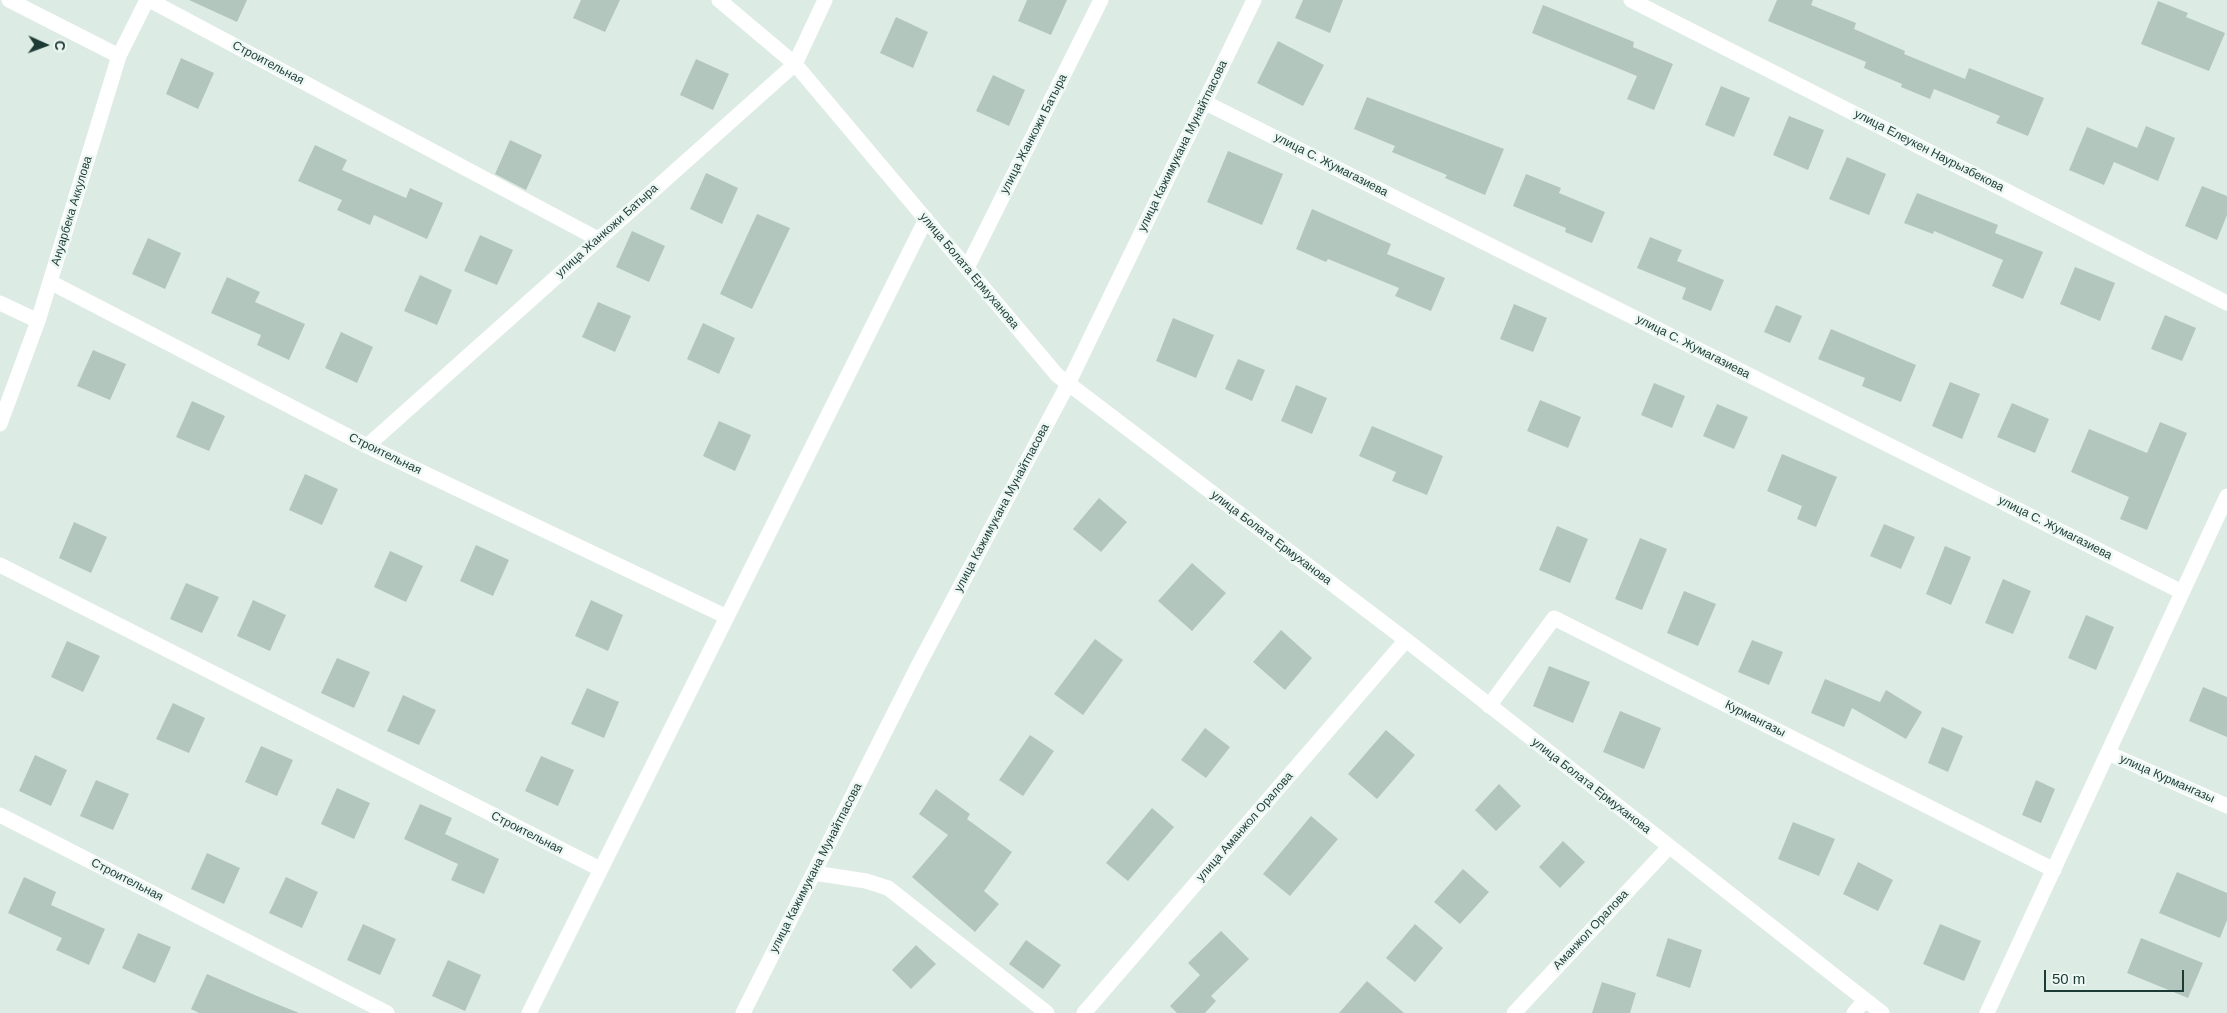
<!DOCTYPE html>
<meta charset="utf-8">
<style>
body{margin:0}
#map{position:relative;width:2227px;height:1013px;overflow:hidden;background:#ddebe5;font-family:Arial,sans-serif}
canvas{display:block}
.north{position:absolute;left:20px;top:20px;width:50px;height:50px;-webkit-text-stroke:4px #edf7f3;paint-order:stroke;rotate:92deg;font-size:14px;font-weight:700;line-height:20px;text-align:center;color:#1d3b35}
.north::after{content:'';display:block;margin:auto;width:18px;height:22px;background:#1d3b35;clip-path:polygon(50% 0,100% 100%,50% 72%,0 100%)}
.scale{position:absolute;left:2044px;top:970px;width:140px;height:22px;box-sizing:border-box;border:2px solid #1d3b35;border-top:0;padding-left:6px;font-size:15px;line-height:18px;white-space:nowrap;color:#1d3b35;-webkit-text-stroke:4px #edf7f3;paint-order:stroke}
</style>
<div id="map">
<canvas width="2227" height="1013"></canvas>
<div class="north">С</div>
<div class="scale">50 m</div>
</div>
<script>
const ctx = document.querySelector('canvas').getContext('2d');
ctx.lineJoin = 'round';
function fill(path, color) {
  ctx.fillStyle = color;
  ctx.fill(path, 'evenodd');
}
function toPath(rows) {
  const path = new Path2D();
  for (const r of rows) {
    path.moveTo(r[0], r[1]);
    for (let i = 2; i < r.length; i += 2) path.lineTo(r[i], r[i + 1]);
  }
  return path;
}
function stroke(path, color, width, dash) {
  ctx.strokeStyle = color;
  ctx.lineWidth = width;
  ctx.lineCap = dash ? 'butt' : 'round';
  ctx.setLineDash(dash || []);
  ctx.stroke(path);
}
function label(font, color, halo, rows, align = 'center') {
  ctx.font = font + ' Arial,sans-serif';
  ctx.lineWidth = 5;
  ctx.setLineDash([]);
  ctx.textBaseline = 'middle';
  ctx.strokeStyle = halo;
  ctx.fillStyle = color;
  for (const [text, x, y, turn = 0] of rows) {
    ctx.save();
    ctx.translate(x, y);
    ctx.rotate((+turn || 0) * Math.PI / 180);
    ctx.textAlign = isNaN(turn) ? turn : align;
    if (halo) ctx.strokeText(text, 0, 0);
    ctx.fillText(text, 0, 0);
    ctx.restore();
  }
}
fill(toPath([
 [189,0,247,0,237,22],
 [581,0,620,0,605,32,573,18],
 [1027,0,1067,0,1051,35,1018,21],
 [1303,0,1343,0,1330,33,1295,18],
 [1777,0,1813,0,1811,5,1856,23,1854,29,1905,51,1904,54,1965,79,1969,68,2044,98,2028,136,1996,123,2000,116,1934,89,1930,99,1901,87,1902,84,1864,68,1866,62,1768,21],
 [2158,1,2188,13,2186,17,2225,33,2209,71,2141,44],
 [1543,5,1634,42,1633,47,1673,64,1654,110,1627,99,1637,76,1532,33],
 [896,17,928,32,913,68,880,53],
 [1278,41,1324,65,1303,106,1257,83],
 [181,58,214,73,198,109,166,94],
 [696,59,729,74,713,110,680,95],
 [993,75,1025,90,1009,126,976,111],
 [1721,86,1750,98,1734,137,1705,125],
 [1367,97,1504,149,1485,195,1445,178,1447,175,1392,152,1395,146,1354,129],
 [1789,116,1824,130,1808,170,1773,155],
 [2146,126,2175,138,2158,181,2114,162,2104,185,2069,170,2087,127,2137,148],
 [510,140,542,155,526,190,495,174],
 [315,145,347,160,342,170,406,198,410,188,443,203,427,239,374,215,370,225,337,210,342,200,298,181],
 [1228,151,1283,174,1262,225,1207,202],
 [1847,157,1886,174,1869,215,1829,199],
 [706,173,738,188,722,224,690,209],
 [1526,174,1561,188,1559,193,1605,212,1592,243,1565,232,1566,228,1513,206],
 [2202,186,2227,196,2227,215,2217,240,2185,226],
 [1917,193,1998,225,1995,233,2043,252,2023,299,1992,286,2003,260,1934,231,1933,234,1904,223],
 [1312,209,1391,244,1387,254,1445,278,1431,311,1395,296,1399,288,1328,259,1326,262,1296,249],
 [757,214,790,228,752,309,720,294],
 [632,231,665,246,649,282,616,267],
 [480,235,513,250,497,285,464,271],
 [1650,237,1682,250,1677,261,1724,280,1711,311,1682,299,1686,288,1637,268],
 [148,238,181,253,165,289,132,274],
 [2075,267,2115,283,2100,321,2060,304],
 [420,275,452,290,437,325,404,311],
 [227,277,260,292,255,302,305,324,289,360,257,345,261,335,211,313],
 [598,302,631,316,615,352,582,337],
 [1514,304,1547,318,1533,352,1500,339],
 [1776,305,1802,316,1790,343,1764,332],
 [2165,315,2196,328,2182,361,2151,349],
 [1173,318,1214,335,1196,378,1156,361],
 [703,323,735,338,719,374,687,359],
 [1831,329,1916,365,1901,402,1862,386,1865,378,1818,359],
 [341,332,373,347,357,383,325,368],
 [93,350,126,364,110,400,77,386],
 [1238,359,1265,370,1252,401,1225,389],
 [1950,382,1980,394,1962,439,1932,426],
 [1654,383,1685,396,1672,428,1641,415],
 [1296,385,1327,398,1312,434,1281,421],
 [1540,400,1581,417,1568,448,1527,431],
 [192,401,225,416,209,451,176,437],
 [2012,403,2049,419,2035,453,1997,437],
 [1717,404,1748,417,1734,449,1703,436],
 [719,421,751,435,735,471,703,456],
 [2160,422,2187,433,2147,530,2120,519,2129,497,2071,472,2089,429,2147,453],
 [1372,426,1443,456,1427,495,1392,481,1396,472,1359,456],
 [1782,454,1837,477,1816,527,1797,519,1802,506,1767,491],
 [305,474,338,489,322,525,289,510],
 [1099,498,1127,522,1101,552,1073,529],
 [74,522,107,537,91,573,59,558],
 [1884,524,1915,537,1901,569,1870,556],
 [1557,526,1588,539,1570,583,1539,570],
 [1640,538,1667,549,1642,610,1615,599],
 [476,545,509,560,493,596,460,581],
 [1945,546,1971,557,1951,605,1926,594],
 [390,551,423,566,406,602,374,587],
 [1192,563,1226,593,1192,631,1158,601],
 [2003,579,2031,591,2013,634,1985,623],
 [186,583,219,597,202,633,170,619],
 [1684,591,1716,604,1698,646,1667,633],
 [253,600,286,615,270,651,237,636],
 [591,600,623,615,608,651,575,636],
 [2086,615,2114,627,2096,670,2068,658],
 [1281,630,1312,658,1285,690,1253,662],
 [1095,639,1123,660,1083,715,1054,694],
 [1752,640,1783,652,1769,685,1738,672],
 [67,641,100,656,83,692,51,677],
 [337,658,370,672,354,708,321,693],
 [1549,666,1590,682,1573,723,1533,706],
 [1825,679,1880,702,1886,690,1922,712,1906,739,1852,708,1844,727,1811,713],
 [2203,687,2227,697,2227,737,2189,721],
 [587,688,619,702,604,738,571,724],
 [403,695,436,710,419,745,387,731],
 [173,703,205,718,189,753,156,739],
 [1620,711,1661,728,1644,769,1603,752],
 [1942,727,1963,736,1948,772,1928,763],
 [1205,728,1230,747,1206,778,1181,760],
 [1386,730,1415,755,1377,799,1348,774],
 [1030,735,1054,751,1023,796,999,780],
 [261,746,293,760,277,796,245,782],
 [35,755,67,770,51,806,19,791],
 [541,756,574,770,558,806,525,791],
 [96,780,129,794,113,830,80,816],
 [2036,780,2055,789,2041,823,2022,815],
 [1499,784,1521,806,1496,831,1475,810],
 [337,788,370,803,354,839,321,824],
 [936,789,970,814,967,819,1012,852,984,891,999,904,975,932,912,877,948,835,919,814],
 [420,804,452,818,445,834,499,859,484,894,451,880,458,864,404,839],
 [1152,808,1174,827,1128,881,1106,863],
 [1311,816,1338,839,1290,896,1263,874],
 [1793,822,1835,839,1819,876,1778,859],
 [1563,841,1585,862,1560,888,1539,867],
 [207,853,240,868,224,904,191,889],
 [1858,862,1893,880,1878,911,1843,894],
 [1463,869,1489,892,1460,924,1434,902],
 [2177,872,2227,893,2227,920,2220,938,2159,913],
 [24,877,56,892,51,905,105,929,89,965,56,950,62,938,8,913],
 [286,877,318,892,302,928,269,913],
 [363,924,396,939,380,975,347,960],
 [1415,924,1443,948,1415,982,1386,958],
 [1940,924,1981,941,1964,981,1923,964],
 [1221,931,1249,959,1211,996,1216,1001,1205,1013,1177,1013,1170,1006,1200,975,1188,963],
 [138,933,171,947,155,983,122,968],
 [1668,938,1702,950,1690,988,1656,976],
 [2141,938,2203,963,2188,998,2127,973],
 [1026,940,1061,965,1043,989,1009,964],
 [916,945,936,964,911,989,892,970],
 [448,960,481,975,465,1011,432,996],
 [207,974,257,996,299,1013,199,1013,191,1009],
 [1367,981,1404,1013,1339,1013],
 [1602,982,1636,993,1630,1013,1592,1013]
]), '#b2c6be');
stroke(toPath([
 [9,0,119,56],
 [149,0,598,239],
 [719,0,795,64,1057,375,1406,640,1882,1013],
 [1631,0,2227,303],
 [1204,102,2182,592],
 [967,268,1101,0],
 [50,282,367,446,725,616],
 [0,303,38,321],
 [0,424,38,321,119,56,147,0],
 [367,446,795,64,825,0],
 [0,565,600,869],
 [1489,706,1554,618,2054,870],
 [2108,753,2227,806],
 [0,815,387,1013],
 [814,873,866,881,888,888,1047,1013],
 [529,1013,926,219],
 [743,1013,918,666,1068,384,1254,0],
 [1084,1013,1406,640],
 [1514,1013,1669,847],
 [1854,1013,1864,1001],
 [1987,1013,2227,496]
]), '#fff', 15);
label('12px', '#1d3b35', '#edf7f3', [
 ["Строительная",268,63,28],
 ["улица Жанкожи Батыра",1034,134,-63],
 ["улица Кажимукана Мунайтпасова",1183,146,-64],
 ["улица Елеукен Наурызбекова",1929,151,27],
 ["улица С. Жумагазиева",1331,165,27],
 ["Ануарбека Аккулова",72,211,-73],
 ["улица Жанкожи Батыра",607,231,-42],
 ["улица Болата Ермуханова",969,271,50],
 ["улица С. Жумагазиева",1693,347,27],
 ["Строительная",385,454,26],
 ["улица Кажимукана Мунайтпасова",1002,508,-62],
 ["улица С. Жумагазиева",2055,528,27],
 ["улица Болата Ермуханова",1271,538,37],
 ["Курмангазы",1755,719,27],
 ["улица Курмангазы",2167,779,24],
 ["улица Болата Ермуханова",1591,786,38],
 ["улица Аманжол Оралова",1245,827,-49],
 ["Строительная",527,833,27],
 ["улица Кажимукана Мунайтпасова",816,868,-63],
 ["Строительная",127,880,27],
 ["Аманжол Оралова",1591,930,-47]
]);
</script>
